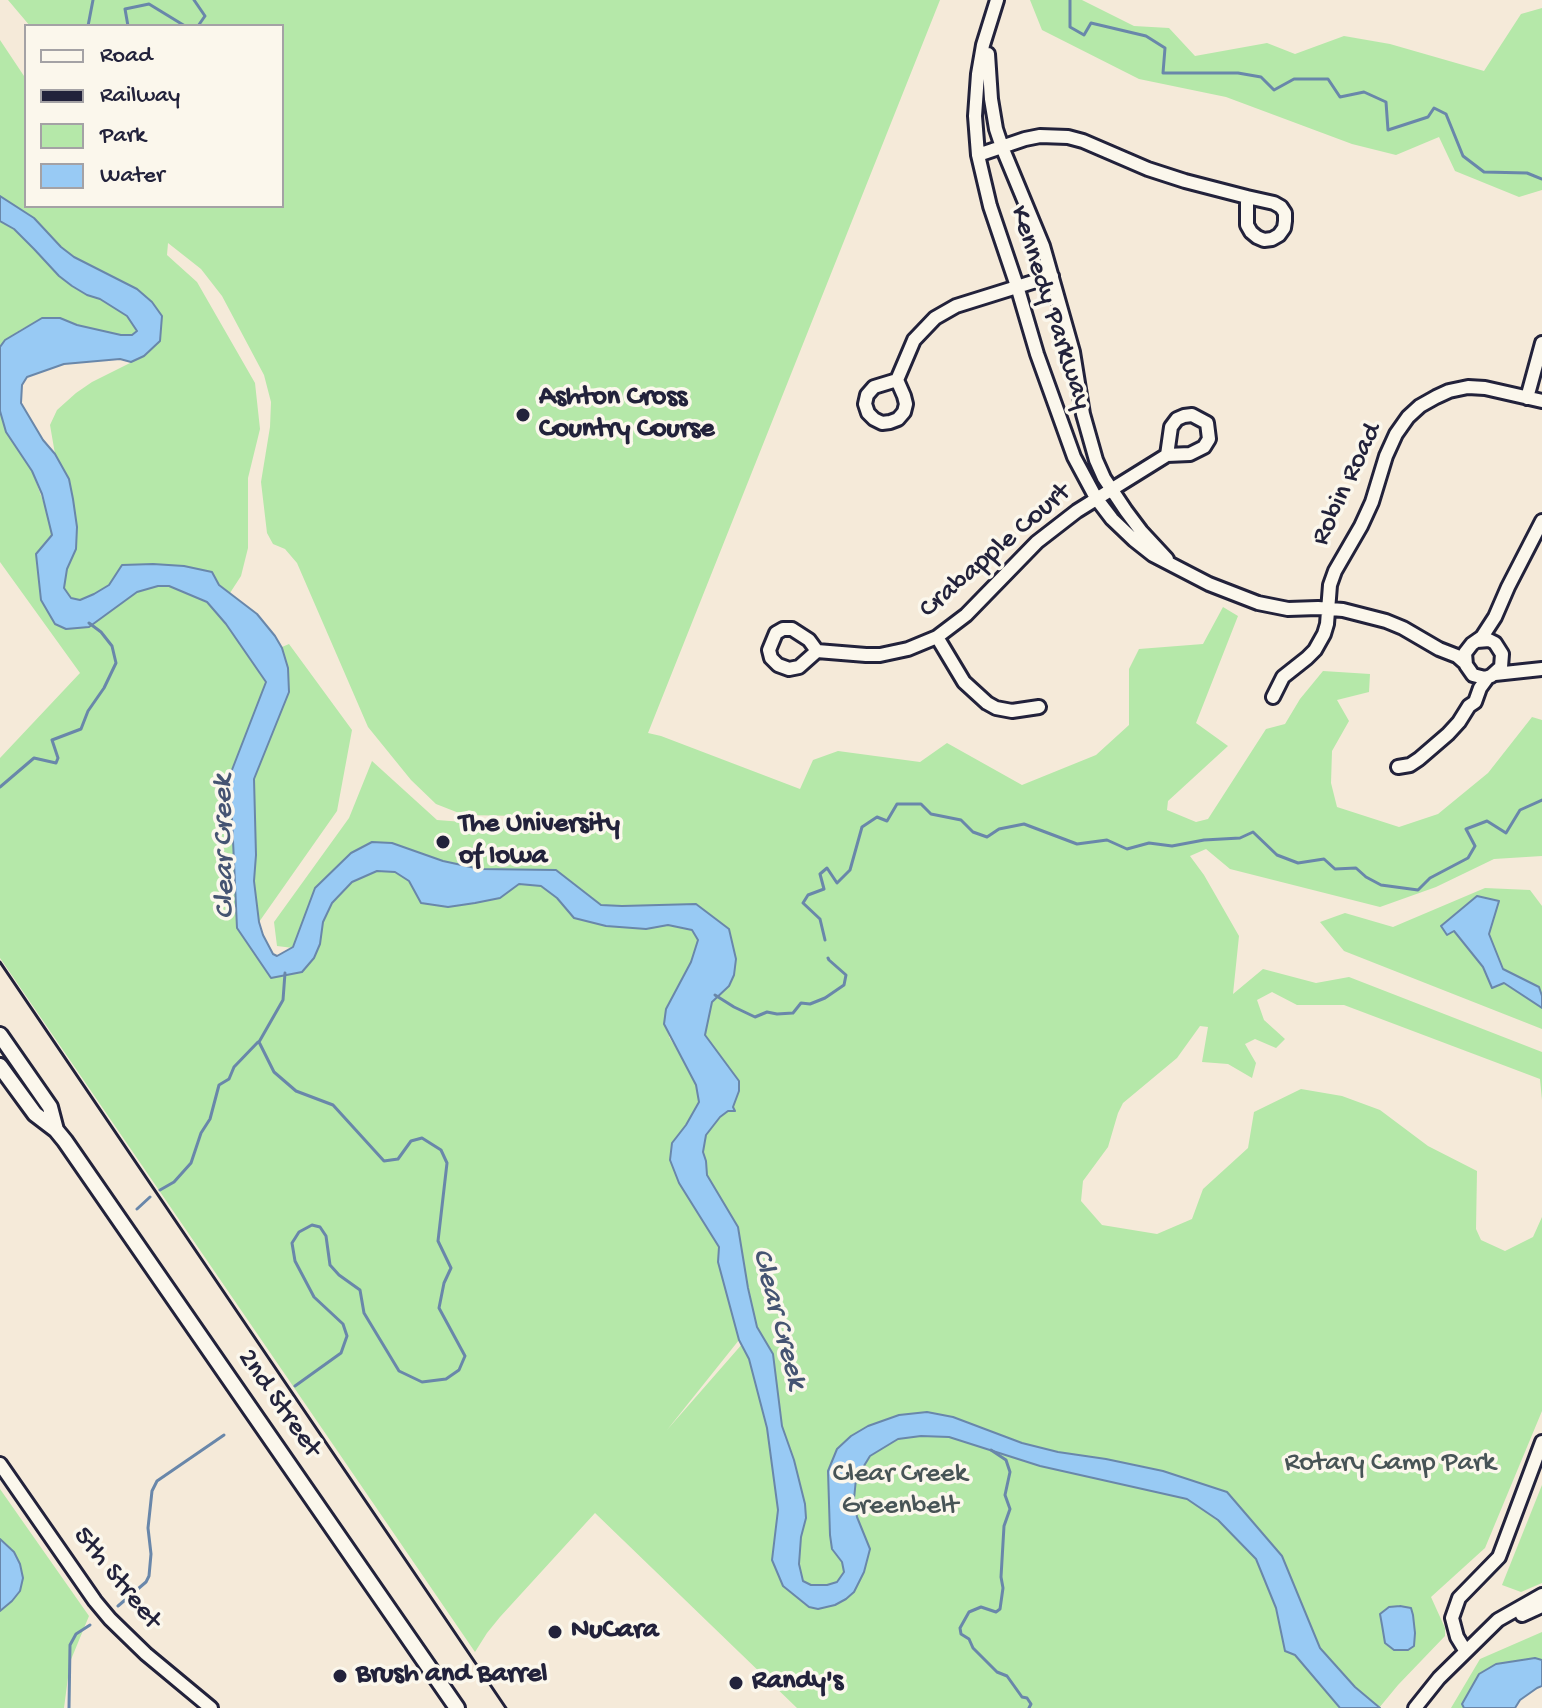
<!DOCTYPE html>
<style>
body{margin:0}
#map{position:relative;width:1542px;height:1708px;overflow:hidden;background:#f5ead9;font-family:"Gochi Hand",sans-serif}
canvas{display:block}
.legend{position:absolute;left:24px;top:24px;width:260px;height:184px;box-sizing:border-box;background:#fbf7ec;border:2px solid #a4a2a5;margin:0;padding:10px 14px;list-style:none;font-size:24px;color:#22223b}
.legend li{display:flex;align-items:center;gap:16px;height:40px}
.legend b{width:40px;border:2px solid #a4a2a5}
</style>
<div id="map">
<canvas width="1542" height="1708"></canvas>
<ul class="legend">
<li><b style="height:10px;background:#fbf7ec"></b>Road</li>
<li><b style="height:10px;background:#22223b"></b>Railway</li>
<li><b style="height:22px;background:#b5e8a9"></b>Park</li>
<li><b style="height:22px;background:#98caf4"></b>Water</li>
</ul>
</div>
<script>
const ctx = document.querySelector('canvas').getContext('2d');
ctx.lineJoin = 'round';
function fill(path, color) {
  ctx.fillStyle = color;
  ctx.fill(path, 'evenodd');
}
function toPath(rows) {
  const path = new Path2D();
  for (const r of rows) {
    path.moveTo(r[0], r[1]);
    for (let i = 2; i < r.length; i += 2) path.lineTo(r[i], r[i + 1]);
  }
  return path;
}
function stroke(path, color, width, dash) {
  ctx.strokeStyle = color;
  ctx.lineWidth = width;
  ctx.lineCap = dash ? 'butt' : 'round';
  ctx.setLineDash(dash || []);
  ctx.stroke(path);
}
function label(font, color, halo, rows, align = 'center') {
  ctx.font = font + ' "Gochi Hand",sans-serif';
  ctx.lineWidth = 7;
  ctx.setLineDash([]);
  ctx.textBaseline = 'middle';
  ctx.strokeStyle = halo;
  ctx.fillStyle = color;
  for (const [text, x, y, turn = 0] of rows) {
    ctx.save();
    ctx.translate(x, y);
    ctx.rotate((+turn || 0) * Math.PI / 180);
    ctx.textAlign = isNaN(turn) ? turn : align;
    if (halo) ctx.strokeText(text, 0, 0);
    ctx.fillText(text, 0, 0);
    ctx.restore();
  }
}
fill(toPath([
 [8,0,940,0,648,733,661,736,800,789,813,760,838,751,920,762,947,743,1022,785,1096,755,1129,725,1129,669,1139,649,1203,644,1223,607,1238,616,1196,723,1228,746,1168,801,1167,810,1196,822,1208,819,1266,729,1285,724,1300,699,1323,671,1370,674,1369,692,1337,700,1349,721,1332,751,1331,783,1337,807,1399,827,1438,814,1488,773,1532,717,1542,720,1542,856,1494,859,1436,887,1380,907,1230,869,1206,849,1190,856,1204,875,1239,936,1233,994,1263,969,1316,983,1349,977,1542,1052,1542,1100,1540,1079,1344,1005,1297,1005,1272,992,1257,1000,1264,1020,1285,1039,1276,1048,1255,1039,1245,1044,1256,1063,1252,1078,1228,1064,1202,1062,1208,1027,1200,1026,1177,1058,1123,1103,1118,1113,1108,1147,1083,1181,1081,1201,1102,1225,1157,1234,1192,1219,1203,1189,1248,1148,1254,1112,1301,1089,1342,1096,1380,1110,1428,1146,1477,1171,1476,1229,1481,1240,1505,1251,1533,1237,1542,1217,1542,1411,1485,1548,1431,1597,1445,1628,1445,1636,1398,1685,1379,1708,797,1708,595,1513,500,1617,487,1633,475,1652,0,958,0,758,80,673,0,562,0,411,6,432,32,471,47,512,52,536,40,580,41,600,89,627,137,592,158,586,169,586,207,602,226,624,266,683,230,775,237,928,271,978,302,972,314,958,320,944,323,922,332,903,352,882,377,871,395,872,409,881,421,903,448,907,500,898,519,884,541,886,557,898,575,918,606,926,646,929,667,925,692,930,698,940,691,962,666,1009,669,1037,685,1062,696,1085,699,1102,686,1125,672,1143,670,1160,679,1183,719,1247,718,1262,739,1340,667,1430,757,1327,742,1258,718,1195,707,1175,706,1162,703,1152,706,1135,720,1117,728,1111,733,1112,733,1107,739,1091,705,1035,712,1002,729,986,729,929,622,906,601,905,556,870,480,869,443,861,392,843,315,888,293,948,277,946,274,922,349,818,372,761,437,820,568,830,575,817,464,815,436,804,411,780,368,727,297,563,285,549,273,544,267,533,261,482,270,427,271,402,264,375,222,296,201,269,168,243,167,255,197,282,255,383,260,429,248,478,248,548,241,576,230,593,219,585,212,572,184,566,153,564,122,565,109,585,94,594,80,600,71,598,64,588,67,569,76,549,69,479,55,454,50,425,57,410,76,393,92,382,144,356,160,341,162,316,137,289,74,257,61,247,34,218,0,196,0,40,26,79,26,206,282,206,282,26,30,26],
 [1030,0,1082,0,1134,26,1169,28,1195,56,1267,43,1295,54,1344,36,1390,44,1484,71,1521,14,1542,8,1542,190,1519,197,1455,171,1439,137,1396,155,1352,144,1226,97,1139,79,1042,30],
 [0,221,13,229,34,249,59,276,71,286,87,295,100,299,127,316,137,332,132,335,121,335,77,325,60,318,43,318,22,329,5,340,0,347],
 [289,644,352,730,337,811,259,922,254,881,256,855,254,779,289,692,288,668,282,647],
 [1485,888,1530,890,1542,906,1542,1029,1344,951,1320,922,1345,913,1393,927],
 [1542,1485,1542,1583,1521,1592,1502,1585],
 [0,1489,89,1616,70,1662,64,1708,0,1708],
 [1542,1632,1542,1660,1535,1658,1462,1703,1464,1708,1451,1708,1480,1659]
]), '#b5e8a9');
const water = toPath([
 [0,196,34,218,61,247,74,257,137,289,152,302,162,316,160,341,144,356,131,362,120,359,64,364,27,377,22,385,21,403,43,440,55,454,69,479,73,499,77,527,76,549,67,569,64,588,71,598,80,600,94,594,109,585,122,565,153,564,184,566,212,572,219,585,257,614,275,636,282,648,288,668,289,692,254,779,256,855,254,881,259,922,263,935,273,954,277,956,293,947,315,888,351,853,372,842,392,843,443,861,480,869,556,870,601,905,622,906,696,904,729,929,736,959,734,975,729,986,712,1002,705,1035,739,1081,739,1091,733,1107,735,1111,728,1111,720,1117,706,1135,703,1152,706,1161,707,1175,738,1227,748,1288,757,1327,773,1354,782,1426,794,1460,805,1504,806,1518,801,1537,799,1564,803,1581,811,1585,827,1585,837,1582,844,1572,842,1562,832,1549,830,1535,828,1471,837,1449,851,1436,868,1426,899,1415,927,1412,953,1417,1022,1443,1058,1452,1106,1459,1163,1471,1227,1492,1282,1556,1320,1648,1355,1687,1380,1708,1340,1708,1295,1655,1285,1651,1276,1608,1256,1559,1218,1520,1187,1499,1040,1466,949,1437,921,1436,898,1439,870,1456,856,1479,854,1499,857,1517,870,1549,864,1572,854,1592,846,1599,835,1605,818,1609,809,1607,783,1586,772,1560,778,1510,767,1428,749,1359,739,1340,718,1262,719,1247,679,1183,670,1160,672,1143,686,1125,699,1102,696,1085,664,1024,666,1009,691,962,698,940,692,930,668,925,646,929,606,926,574,918,557,898,541,886,519,884,500,898,475,903,448,907,421,903,409,881,395,872,377,871,352,882,332,903,323,922,320,944,314,958,302,972,271,978,237,928,230,775,266,682,226,624,207,602,169,586,158,586,137,592,89,627,66,629,55,624,41,600,36,554,52,535,42,494,32,471,6,432,0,411,0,347,5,340,42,318,60,318,77,325,121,335,132,335,137,331,127,316,100,299,87,295,72,286,59,276,34,249,14,229,0,221,0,196],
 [1477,896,1499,901,1489,934,1503,969,1539,987,1542,996,1542,1008,1504,983,1492,988,1483,967,1454,931,1447,935,1441,926,1477,896],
 [0,1539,14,1552,20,1564,23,1578,20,1591,12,1601,0,1611,0,1539],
 [1400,1606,1411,1608,1413,1615,1415,1633,1414,1646,1408,1650,1394,1650,1385,1643,1382,1625,1380,1614,1389,1607,1400,1606],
 [1535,1658,1542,1660,1542,1686,1537,1688,1520,1700,1515,1708,1464,1708,1462,1704,1479,1674,1496,1664,1535,1658]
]);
fill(water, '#98caf4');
stroke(water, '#6987aa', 2);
stroke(toPath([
 [194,0,205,16,198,26],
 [1070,0,1070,27,1084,35,1091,23,1146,36,1165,48,1163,73,1238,73,1261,77,1274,90,1294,79,1328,79,1340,97,1364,92,1386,102,1388,130,1428,117,1434,108,1446,114,1463,156,1484,172,1527,173,1542,179],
 [88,26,93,0],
 [128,26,125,9,149,4,185,26],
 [0,787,34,758,56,763,58,758,52,740,81,729,88,711,104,688,116,663,112,646,101,632,89,623],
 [825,940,820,919,803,903,808,895,824,889,820,874,827,868,837,883,850,870,862,827,877,817,887,821,897,804,921,804,931,814,961,820,973,832,987,837,999,829,1024,824,1077,844,1107,840,1127,849,1149,843,1172,846,1204,840,1240,838,1253,832,1277,855,1298,863,1324,859,1335,869,1356,868,1366,877,1381,885,1418,890,1430,878,1468,858,1475,846,1466,829,1487,821,1506,833,1520,810,1542,800],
 [285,973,283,1000,259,1042,274,1072,296,1091,333,1105,384,1161,398,1159,411,1141,422,1138,441,1150,447,1163,438,1241,451,1268,444,1283,439,1308,465,1356,459,1370,446,1379,422,1382,399,1371,364,1313,360,1290,339,1275,330,1265,326,1236,320,1227,312,1225,299,1232,292,1243,295,1261,314,1297,343,1324,347,1336,341,1353,295,1386],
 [715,995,734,1007,755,1017,767,1012,777,1014,793,1013,801,1003,810,1004,825,998,844,985,846,975,829,960,828,958],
 [160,1190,174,1182,191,1163,201,1133,210,1119,219,1085,229,1079,234,1067,258,1042],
 [137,1209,150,1197],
 [275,1400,284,1392],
 [991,1450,1006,1460,1010,1472,1005,1495,1010,1509,1004,1526,1001,1577,1003,1588,1000,1609,996,1612,981,1607,969,1612,960,1628,961,1634,969,1639,973,1648,997,1672,1007,1676,1022,1697,1027,1698,1031,1704,1029,1708],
 [118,1606,146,1582,149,1576,151,1554,148,1528,152,1491,157,1481,224,1435],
 [69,1708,70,1645,76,1634,90,1625]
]), '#6987aa', 3);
const minor = toPath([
 [997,0,983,45,978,74,975,116,978,155,990,206,1017,286,1037,354,1074,457,1096,498,1112,519,1134,540,1153,555,1209,584,1258,603,1288,609,1318,608,1343,610,1386,621,1403,628,1439,649,1457,656,1465,663],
 [988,54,991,99,996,129,1002,147,1043,246,1073,352,1083,414,1096,460,1104,478,1126,511,1141,531,1167,559],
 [978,155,1025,139,1040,136,1068,137,1083,141,1148,169,1185,181,1247,197,1247,225,1251,232,1257,237,1264,240,1272,239,1279,235,1284,228,1285,221,1285,213,1281,207,1274,203,1247,197],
 [897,380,904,396,906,404,904,412,898,419,890,422,882,423,874,419,868,413,865,404,867,395,874,387,897,380,914,340,935,318,956,306,1052,276],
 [1527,398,1542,343],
 [937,637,964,682,987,703,996,708,1012,711,1039,707],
 [1477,641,1489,640,1495,643,1502,654,1501,667,1491,676,1485,678,1473,675,1466,665,1465,653,1472,644,1482,637,1495,617,1508,587,1542,521],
 [817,651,799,667,789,669,778,665,771,658,769,650,776,633,783,629,792,629,809,640,817,651,866,655,880,655,908,649,937,637,966,615,1037,542,1077,511,1167,455,1190,454,1204,447,1209,439,1207,423,1192,415,1184,416,1177,419,1171,427,1167,455],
 [1495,674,1542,669],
 [1273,697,1283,677,1307,658,1315,650,1324,634,1327,624,1330,585,1335,571,1361,526,1372,502,1386,456,1396,434,1408,417,1420,406,1436,397,1449,391,1468,387,1485,388,1542,401],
 [1398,767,1410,765,1419,759,1448,734,1459,722,1469,706,1475,702,1480,688,1488,677],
 [0,1464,95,1601,110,1619,146,1654,211,1708],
 [1522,1615,1542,1606],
 [1465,1650,1457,1637,1452,1618,1459,1598,1499,1557,1542,1442],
 [1415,1708,1439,1678,1498,1620,1542,1595]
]);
const major = toPath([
 [0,1035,50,1107,56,1130],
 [0,1066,35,1114,56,1130,65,1141,457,1708]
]);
stroke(minor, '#22223b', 18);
stroke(major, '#22223b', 20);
stroke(minor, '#fbf7ec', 12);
stroke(major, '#fbf7ec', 14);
stroke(toPath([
 [0,962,506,1708]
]), '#22223b', 3);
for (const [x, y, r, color] of [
 [523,415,8,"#22223b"],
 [443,842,8,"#22223b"],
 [555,1632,8,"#22223b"],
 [340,1676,8,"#22223b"],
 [736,1683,8,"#22223b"]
]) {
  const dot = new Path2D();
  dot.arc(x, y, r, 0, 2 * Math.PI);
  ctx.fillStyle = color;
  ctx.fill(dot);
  stroke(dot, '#fbf7ec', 3);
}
label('28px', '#22223b', '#fbf7ec', [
 ["Kennedy Parkway",1049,308,72],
 ["Robin Road",1348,485,-65],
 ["Crabapple Court",996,552,-41],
 ["2nd Street",278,1404,55],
 ["5th Street",116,1579,51]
]);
label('bold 28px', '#22223b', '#fbf7ec', [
 ["Ashton Cross",539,399],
 ["Country Course",539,431],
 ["The University",459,826],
 ["of Iowa",459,858],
 ["NuCara",571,1632],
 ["Brush and Barrel",356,1676],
 ["Randy's",752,1683]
], 'left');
label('28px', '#475456', '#fbf7ec', [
 ["Rotary Camp Park",1390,1465],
 ["Clear Creek",900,1476],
 ["Greenbelt",900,1508]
]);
label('italic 30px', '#455472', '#fbf7ec', [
 ["Clear Creek",226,847,-91],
 ["Clear Creek",777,1319,75]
]);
</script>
